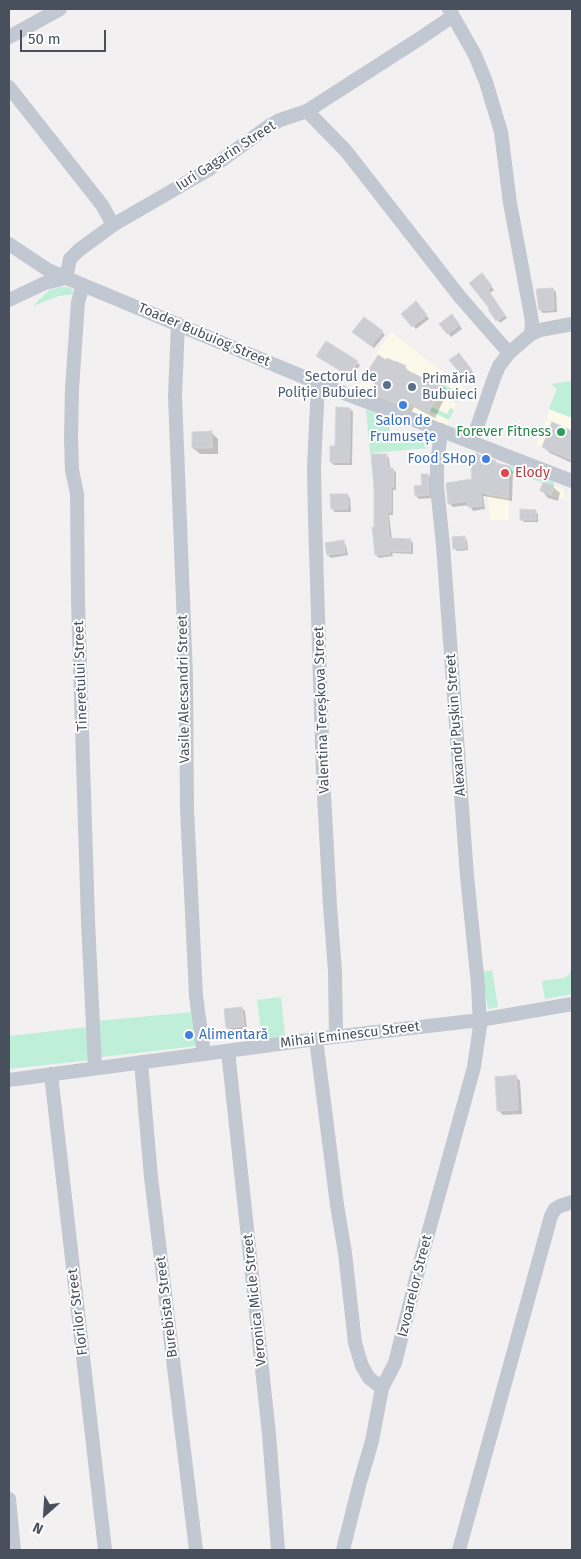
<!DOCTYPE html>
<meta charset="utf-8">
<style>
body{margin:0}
#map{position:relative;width:581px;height:1559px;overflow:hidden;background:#f2f0f0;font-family:"Fira Sans",sans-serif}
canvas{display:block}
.frame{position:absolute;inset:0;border:10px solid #48505d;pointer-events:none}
.north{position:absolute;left:20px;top:1489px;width:50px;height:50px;-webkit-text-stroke:4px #fff;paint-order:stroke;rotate:206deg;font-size:14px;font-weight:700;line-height:20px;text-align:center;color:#48505d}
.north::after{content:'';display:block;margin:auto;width:18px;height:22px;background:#48505d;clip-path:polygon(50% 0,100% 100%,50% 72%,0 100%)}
.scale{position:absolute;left:20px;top:30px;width:86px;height:22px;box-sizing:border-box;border:2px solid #48505d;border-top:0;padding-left:6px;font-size:15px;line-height:18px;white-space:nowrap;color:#48505d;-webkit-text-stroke:4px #fff;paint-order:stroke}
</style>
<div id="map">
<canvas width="581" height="1559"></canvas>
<div class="frame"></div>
<div class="north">N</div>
<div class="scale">50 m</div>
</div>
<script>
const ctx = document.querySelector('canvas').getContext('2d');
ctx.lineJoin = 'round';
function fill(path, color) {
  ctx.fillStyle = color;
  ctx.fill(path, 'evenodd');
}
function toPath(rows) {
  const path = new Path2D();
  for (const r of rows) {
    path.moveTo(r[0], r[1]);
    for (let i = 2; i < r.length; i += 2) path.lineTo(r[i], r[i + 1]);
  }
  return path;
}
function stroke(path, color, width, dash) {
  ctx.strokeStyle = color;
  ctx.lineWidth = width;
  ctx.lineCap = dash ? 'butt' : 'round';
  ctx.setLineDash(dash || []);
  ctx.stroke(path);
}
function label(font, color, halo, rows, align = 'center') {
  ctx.font = font + ' "Fira Sans",sans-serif';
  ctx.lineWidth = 4;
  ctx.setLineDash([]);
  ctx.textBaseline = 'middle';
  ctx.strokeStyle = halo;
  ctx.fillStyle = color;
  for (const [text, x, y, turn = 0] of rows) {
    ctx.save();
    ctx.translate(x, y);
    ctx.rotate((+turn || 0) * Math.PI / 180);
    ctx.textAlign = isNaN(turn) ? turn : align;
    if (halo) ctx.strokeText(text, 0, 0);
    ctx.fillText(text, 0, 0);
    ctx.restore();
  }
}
fill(toPath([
 [391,332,463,387,462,393,446,426,357,389,374,359,376,353],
 [549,409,572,418,572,436,570,442,572,443,572,463,566,456,564,456,536,445,548,416],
 [496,463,509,466,509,521,490,520,487,489],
 [543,482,563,489,567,500,540,493]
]), '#fcf9ea');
fill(toPath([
 [60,287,69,287,72,289,74,294,59,296,33,306,49,290],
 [572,381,572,418,549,409,557,389,551,384],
 [442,384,462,393,457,403,453,401,456,395,446,390,444,393,439,391],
 [431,407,447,414,450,408,454,410,449,420,430,411],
 [366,410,389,418,390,436,393,439,425,433,429,448,370,453],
 [509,462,525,469,525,477,509,472],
 [535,473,554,482,554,486,531,479],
 [572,967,572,994,545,999,542,981,564,978,569,975],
 [492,970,498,1007,488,1009,482,972],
 [281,997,285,1036,262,1038,257,1000],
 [193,1012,197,1046,101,1057,97,1021],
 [88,1027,90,1060,9,1069,9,1036]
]), '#bfefd8');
fill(toPath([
 [484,277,494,290,490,293,507,318,500,323,489,309],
 [553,289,556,292,557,312,543,313,540,310],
 [419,306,429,319,416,329,403,314],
 [455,319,462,329,451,337,441,324],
 [382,332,385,335,374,348,357,335],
 [326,343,360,365,353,378,321,359],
 [461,357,474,374,467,379,464,376],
 [386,361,405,367,412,374,424,380,425,377,442,385,448,391,435,418,414,407,411,413,378,399,372,393,378,379,370,371],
 [350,409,353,412,352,465,334,465,331,462],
 [553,424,572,432,572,463,550,453,543,447],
 [211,432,218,439,218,454,200,454,193,448],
 [386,455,389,458,390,469,392,469,396,472,396,490,393,490,393,515,389,515,392,539,410,540,413,543,413,554,392,553,393,556,379,558,376,555,375,528],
 [496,462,498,465,509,467,513,472,512,501,483,496,485,509,473,511,469,505,453,507,449,503],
 [428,475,431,478,432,498,419,499,416,496,423,486],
 [553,487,560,493,558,501,548,498,542,491],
 [347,495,350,498,351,512,335,512,332,509],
 [535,511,538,514,538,522,524,522,521,519],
 [464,537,467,540,468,550,457,551,454,548],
 [343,542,346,545,348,555,331,558,328,555],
 [242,1008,245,1011,247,1029,230,1031,227,1027],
 [515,1076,520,1081,522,1114,503,1115,498,1110]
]), '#0003');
const building = toPath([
 [482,273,492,286,488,290,505,315,496,321,488,309,489,308,469,283,482,273],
 [553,288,554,310,539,310,536,289,553,288],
 [416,301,427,315,412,327,401,314,416,301],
 [452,314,460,325,447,334,439,324,452,314],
 [364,317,383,331,371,346,352,332,364,317],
 [326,341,358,361,349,376,316,356,326,341],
 [459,353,472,370,463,377,449,360,459,353],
 [378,355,386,360,387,358,395,362,395,361,406,366,404,369,423,378,424,375,442,384,429,412,407,402,405,407,370,393,377,377,368,371,378,355],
 [336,407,350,408,349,462,330,462,330,446,335,446,336,407],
 [552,422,572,431,572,460,542,447,552,422],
 [212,431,212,448,192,448,192,432,212,431],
 [476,453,496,461,496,463,509,466,508,498,480,492,482,506,468,507,467,501,448,504,446,483,472,479,471,467,476,453],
 [371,454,387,454,387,468,393,468,394,487,391,487,391,512,387,512,389,538,411,539,410,552,390,551,390,554,375,555,372,527,374,527,374,488,371,454],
 [421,474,428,474,429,495,415,496,414,486,422,485,421,474],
 [543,482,554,486,551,495,540,491,543,482],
 [330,494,348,494,348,509,331,509,330,494],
 [520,509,536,510,536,520,520,520,520,509],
 [465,536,466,548,453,549,452,537,465,536],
 [344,540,345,553,327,555,325,543,344,540],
 [242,1007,244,1026,226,1028,224,1009,242,1007],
 [516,1075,518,1110,497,1111,495,1077,516,1075]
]);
fill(building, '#cdced4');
stroke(building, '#d4d5db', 1);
stroke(toPath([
 [449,9,475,55,486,82,501,132,510,203,532,321,531,334,509,353,499,366,494,378,472,442],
 [9,37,60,9],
 [9,87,102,205,113,225],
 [307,111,346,151,460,297,509,353],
 [9,244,48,270,83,285,318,383,572,481],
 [83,285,78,302,72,389,71,438,72,470,77,494,78,602,88,921,95,1068],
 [9,300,45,283,66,278,70,259,79,250,113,225,208,170,269,126,280,120,307,111,419,39,453,16],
 [178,324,175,396,186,676,187,809,196,996,204,1054],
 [531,334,540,330,572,324],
 [318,383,314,467,315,519,323,776,330,906,335,971,336,1036],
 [316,1039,337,1205,345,1253,355,1343,362,1366,369,1378,382,1388],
 [228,1051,269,1434,278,1550],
 [141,1062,151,1177,196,1550],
 [51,1074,105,1550],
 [9,1080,316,1039,480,1020,572,1004],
 [9,1499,14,1550],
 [343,1550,360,1482,372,1441,382,1388,395,1363,421,1259,474,1067,480,1026,478,985,467,876,443,545,437,487,437,465,441,430],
 [459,1550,551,1216,555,1209,560,1206,572,1202]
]), '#c1c8d1', 14);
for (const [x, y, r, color] of [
 [387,385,5,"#5c6f8a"],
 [412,387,5,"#5c6f8a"],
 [403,405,5,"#3f7fe0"],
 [561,432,5,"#2e9e5b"],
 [486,459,5,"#3f7fe0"],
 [505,473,5,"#e0444e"],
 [189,1035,5,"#3f7fe0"]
]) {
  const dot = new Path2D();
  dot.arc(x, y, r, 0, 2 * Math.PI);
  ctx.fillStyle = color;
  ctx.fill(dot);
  stroke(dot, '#fff', 2);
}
label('14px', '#48505d', '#fff', [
 ["Iuri Gagarin Street",226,156,-33],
 ["Toader Bubuiog Street",204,335,23],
 ["Tineretului Street",81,676,-92],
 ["Vasile Alecsandri Street",184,689,-91],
 ["Valentina Tereșkova Street",322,710,-92],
 ["Alexandr Pușkin Street",456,725,-94],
 ["Mihai Eminescu Street",350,1035,-7],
 ["Izvoarelor Street",415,1286,-76],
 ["Veronica Micle Street",255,1300,-96],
 ["Burebista Street",167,1307,-97],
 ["Florilor Street",78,1312,-97]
]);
label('14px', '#4e5e75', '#fff', [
 ["Sectorul de",377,377],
 ["Poliție Bubuieci",377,393],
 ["Primăria",422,379,"left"],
 ["Bubuieci",422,395,"left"]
], 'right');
label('14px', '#366cbe', '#fff', [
 ["Salon de",403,421],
 ["Frumusețe",403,437],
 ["Food SHop",476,459,"right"],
 ["Alimentară",199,1035,"left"]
]);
label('14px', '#27864d', '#fff', [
 ["Forever Fitness",551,432]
], 'right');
label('14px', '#be3a42', '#fff', [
 ["Elody",515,473]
], 'left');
</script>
